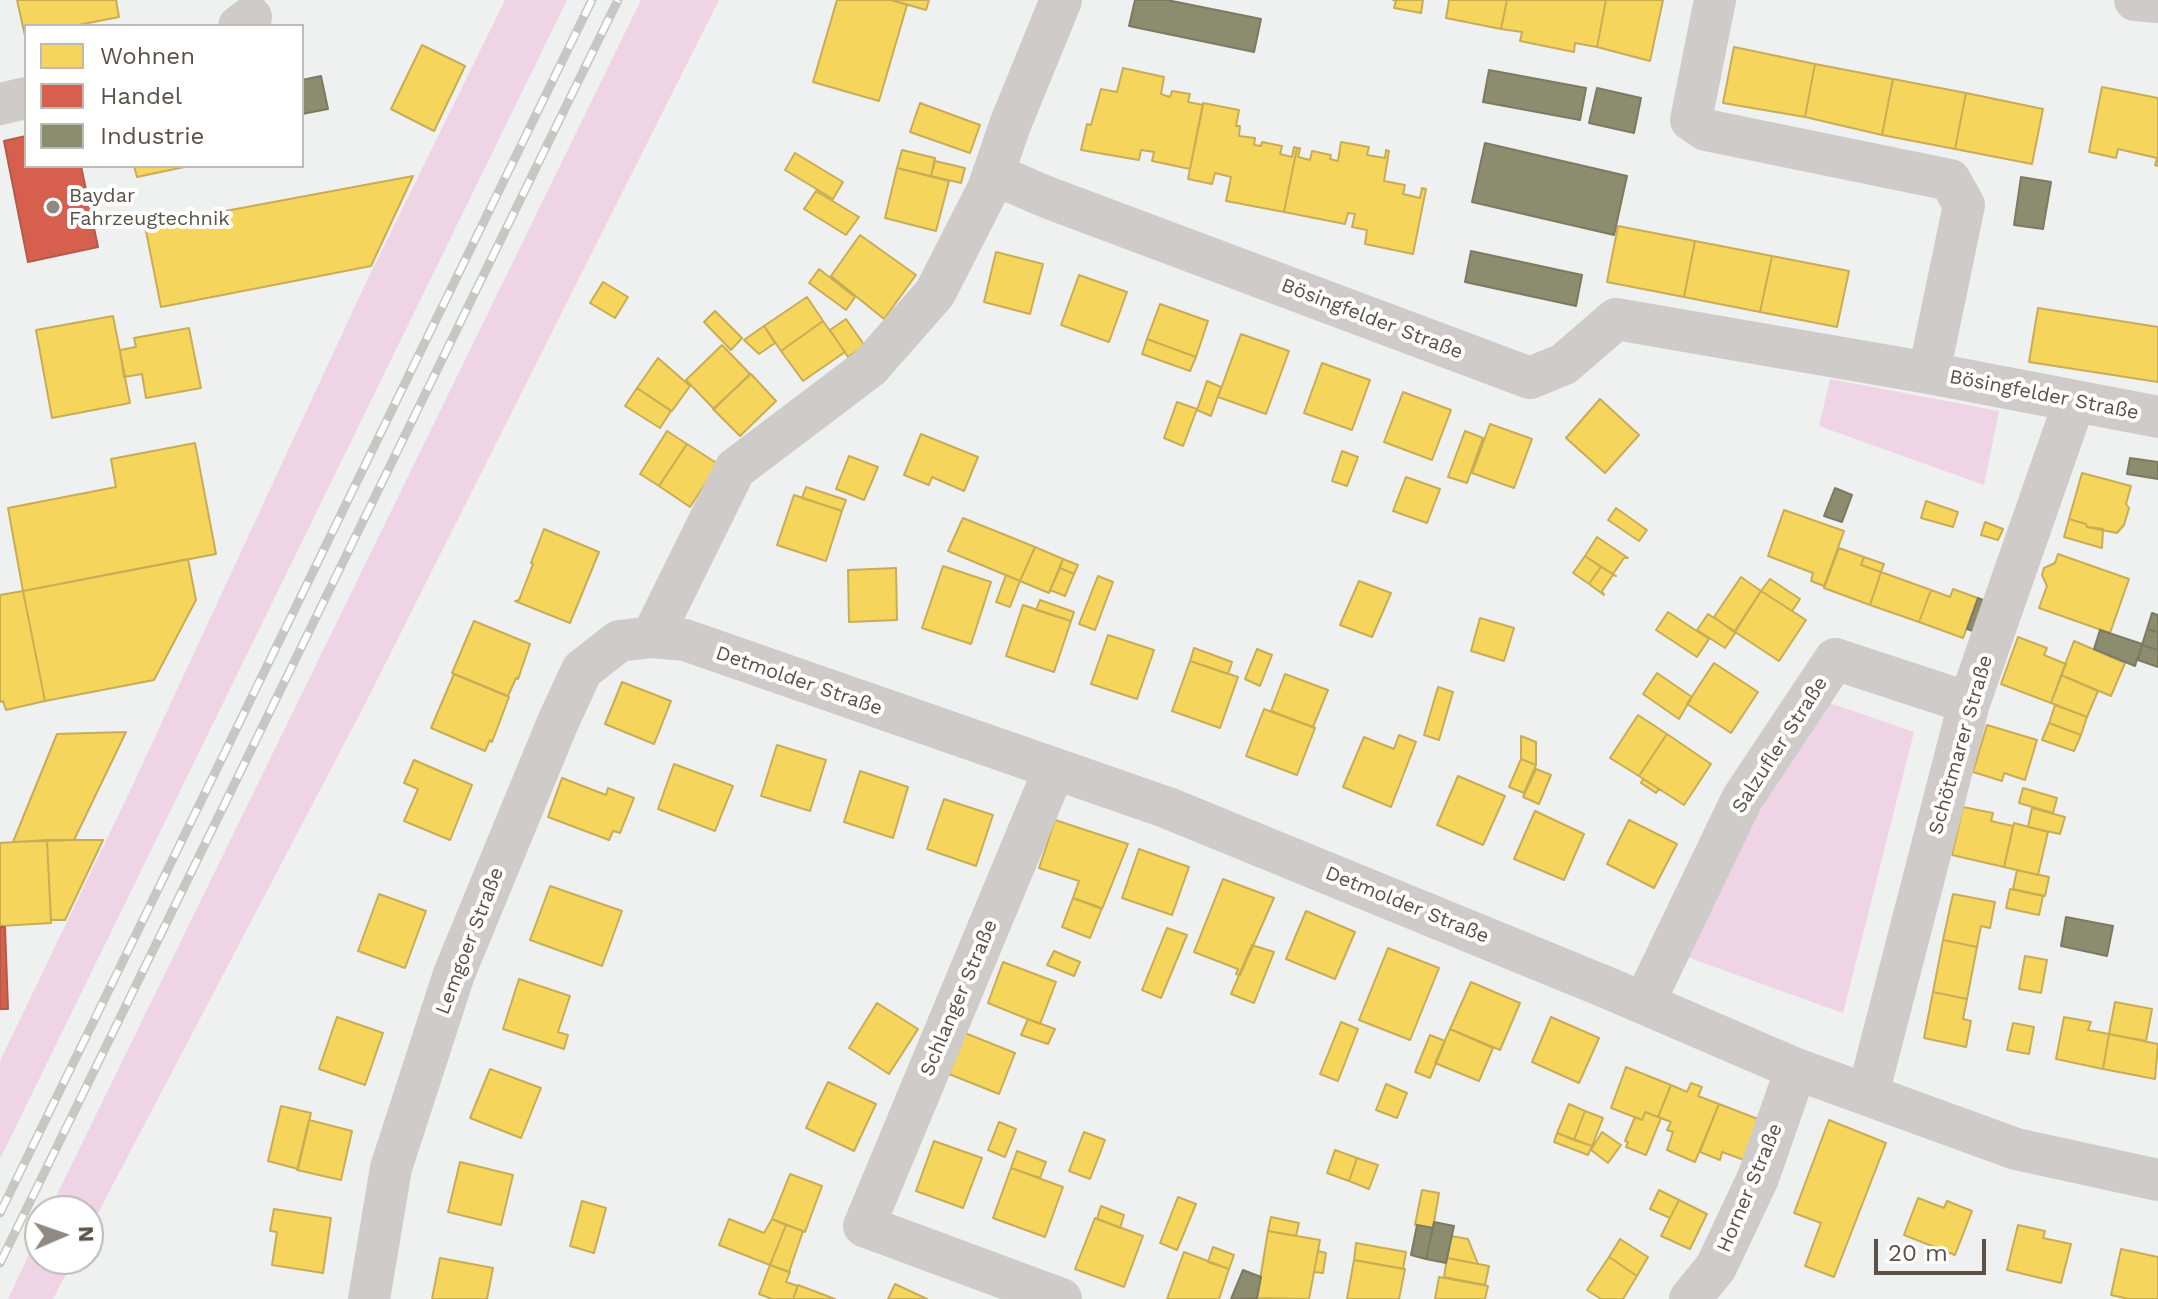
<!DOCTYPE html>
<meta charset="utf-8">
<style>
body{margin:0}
#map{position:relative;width:2158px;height:1299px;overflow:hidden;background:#eff0f0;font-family:"Work Sans",sans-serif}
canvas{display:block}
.legend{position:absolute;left:24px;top:24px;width:280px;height:144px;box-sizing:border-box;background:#fff;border:2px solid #bdb9b5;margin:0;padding:10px 14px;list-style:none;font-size:24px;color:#5b5147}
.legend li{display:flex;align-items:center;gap:16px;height:40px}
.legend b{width:40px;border:2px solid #bdb9b5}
.north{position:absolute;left:24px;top:1195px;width:80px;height:80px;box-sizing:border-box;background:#fff;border:2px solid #bdb9b5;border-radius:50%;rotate:88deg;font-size:22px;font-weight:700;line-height:32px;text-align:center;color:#5b5147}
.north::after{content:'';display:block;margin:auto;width:28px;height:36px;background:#8f8982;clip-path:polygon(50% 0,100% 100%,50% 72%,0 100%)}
.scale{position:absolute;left:1874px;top:1239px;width:112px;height:36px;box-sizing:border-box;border:4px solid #5b5147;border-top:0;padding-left:10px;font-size:24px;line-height:28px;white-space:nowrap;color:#5b5147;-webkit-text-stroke:6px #fff;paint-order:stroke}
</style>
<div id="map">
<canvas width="2158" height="1299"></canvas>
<ul class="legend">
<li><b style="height:22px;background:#f6d55c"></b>Wohnen</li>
<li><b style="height:22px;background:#d6604d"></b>Handel</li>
<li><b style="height:22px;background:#8c8c6e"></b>Industrie</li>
</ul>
<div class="north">N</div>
<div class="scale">20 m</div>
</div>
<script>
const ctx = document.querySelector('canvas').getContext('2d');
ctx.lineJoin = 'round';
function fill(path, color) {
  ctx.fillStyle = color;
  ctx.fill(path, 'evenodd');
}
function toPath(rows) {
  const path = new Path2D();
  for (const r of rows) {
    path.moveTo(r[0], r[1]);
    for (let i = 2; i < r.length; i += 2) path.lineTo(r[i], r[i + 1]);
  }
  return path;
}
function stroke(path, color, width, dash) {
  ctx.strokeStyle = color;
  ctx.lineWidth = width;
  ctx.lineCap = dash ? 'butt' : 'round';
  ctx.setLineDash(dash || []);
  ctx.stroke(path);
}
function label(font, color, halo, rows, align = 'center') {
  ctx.font = font + ' "Work Sans",sans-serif';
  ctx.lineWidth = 8;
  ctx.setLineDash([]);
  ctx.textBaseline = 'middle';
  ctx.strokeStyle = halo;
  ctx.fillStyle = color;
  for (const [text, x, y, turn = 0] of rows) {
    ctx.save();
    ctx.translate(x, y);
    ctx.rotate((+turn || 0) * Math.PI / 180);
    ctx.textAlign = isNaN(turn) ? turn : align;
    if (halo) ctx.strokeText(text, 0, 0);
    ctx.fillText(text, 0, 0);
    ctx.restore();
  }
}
fill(toPath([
 [505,0,567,0,0,1159,0,1061,130,791,363,289],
 [641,0,719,0,363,708,88,1232,88,1211,49,1211],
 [1830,379,1999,411,1984,485,1819,426],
 [1821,700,1914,732,1843,1013,1684,956,1759,798],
 [40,1231,40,1259,74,1259,53,1299,8,1299]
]), '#eed4e4');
const homes = toPath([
 [17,0,116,0,119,17,73,26,26,26,25,36,17,0],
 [837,0,891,0,907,5,879,101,813,82,837,0],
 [891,0,929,0,926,10,891,0],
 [1393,0,1423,0,1421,13,1394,8,1396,1,1393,0],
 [1449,0,1507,0,1501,29,1446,18,1449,0],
 [1507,0,1606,0,1597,47,1575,43,1574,52,1520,41,1522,32,1501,29,1507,0],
 [1606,0,1663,0,1650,61,1597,47,1606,0],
 [422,45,465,66,434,131,391,109,422,45],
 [1734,47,1815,64,1805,117,1723,103,1734,47],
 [1815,64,1893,79,1882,135,1805,117,1815,64],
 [1123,68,1164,77,1161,94,1170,97,1172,91,1190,94,1188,102,1203,105,1190,169,1152,161,1154,152,1141,150,1139,160,1081,150,1087,124,1091,125,1101,89,1117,92,1123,68],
 [1893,79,1966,93,1955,149,1882,135,1893,79],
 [2102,87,2158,98,2158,166,2155,165,2157,158,2118,149,2116,158,2089,152,2102,87],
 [1966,93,2043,109,2032,164,1955,149,1966,93],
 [920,103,980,125,970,153,910,132,920,103],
 [1203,103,1239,110,1236,126,1240,126,1239,136,1255,138,1254,145,1261,146,1262,142,1282,146,1280,154,1292,157,1294,147,1297,148,1284,212,1226,201,1231,177,1215,173,1212,184,1188,179,1203,103],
 [1341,142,1369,147,1367,155,1385,158,1386,150,1389,151,1384,181,1405,185,1403,194,1420,198,1422,188,1426,189,1413,254,1365,244,1367,230,1352,227,1355,214,1348,213,1345,224,1284,212,1297,148,1300,148,1298,157,1310,160,1312,151,1331,155,1330,159,1338,161,1341,142],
 [902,150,935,158,931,176,897,168,902,150],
 [795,153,843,182,833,199,785,170,795,153],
 [935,161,965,168,961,183,931,176,935,161],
 [134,166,189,166,137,177,134,166],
 [897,168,949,181,936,231,885,218,897,168],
 [413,176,371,266,161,307,145,226,413,176],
 [816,191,859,217,846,235,804,209,816,191],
 [1618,226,1695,241,1684,297,1607,282,1618,226],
 [860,235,916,275,884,319,831,276,860,235],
 [1695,241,1772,256,1760,312,1684,297,1695,241],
 [996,252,1043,264,1030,314,984,302,996,252],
 [1772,256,1849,271,1837,327,1760,312,1772,256],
 [819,269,855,297,846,310,809,283,819,269],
 [1079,275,1127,292,1109,342,1061,325,1079,275],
 [603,282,628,297,615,318,590,303,603,282],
 [807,297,823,321,781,351,764,326,807,297],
 [1160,304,1208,321,1196,357,1147,339,1160,304],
 [2038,308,2158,327,2158,382,2029,362,2038,308],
 [715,311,742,338,731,350,704,322,715,311],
 [113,316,130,403,52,418,36,330,113,316],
 [846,319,865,346,848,357,830,330,846,319],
 [823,321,845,352,803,381,781,351,823,321],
 [764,326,775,343,759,354,744,340,764,326],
 [189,328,201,388,146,398,142,374,124,377,120,350,136,347,134,338,189,328],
 [1241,334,1289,351,1266,414,1218,397,1241,334],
 [1147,339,1196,357,1190,371,1142,354,1147,339],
 [722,345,750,374,714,409,686,380,722,345],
 [658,358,690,386,672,411,637,388,658,358],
 [1322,363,1370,380,1352,430,1304,413,1322,363],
 [751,374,776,401,740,436,713,409,751,374],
 [1207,381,1221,387,1211,416,1197,410,1207,381],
 [637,388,671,411,660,428,625,406,637,388],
 [1403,392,1451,410,1432,460,1384,442,1403,392],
 [1600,399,1639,435,1605,473,1566,438,1600,399],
 [1177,402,1197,409,1183,446,1164,438,1177,402],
 [1490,424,1532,439,1514,488,1472,473,1490,424],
 [667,431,687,444,659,486,640,474,667,431],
 [1465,431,1483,438,1467,483,1448,477,1465,431],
 [921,434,978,457,964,491,932,477,929,485,904,475,921,434],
 [195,443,216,554,23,591,8,508,116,487,111,459,195,443],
 [687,444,718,464,690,507,659,486,687,444],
 [1342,451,1358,457,1347,486,1332,481,1342,451],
 [849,456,878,467,864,500,836,489,849,456],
 [2082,473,2131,486,2126,504,2129,508,2124,525,2117,533,2087,527,2086,524,2069,519,2082,473],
 [1406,477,1440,489,1427,523,1393,511,1406,477],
 [806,487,846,500,842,511,802,498,806,487],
 [794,495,842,511,826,561,777,545,794,495],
 [1926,501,1958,512,1953,527,1921,518,1926,501],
 [1616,508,1647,530,1639,541,1608,520,1616,508],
 [1784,510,1844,531,1824,586,1811,581,1813,573,1768,556,1784,510],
 [963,518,1035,547,1020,581,948,551,963,518],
 [2069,519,2086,524,2087,527,2103,529,2102,548,2064,537,2069,519],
 [1985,522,2003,529,1998,540,1981,535,1985,522],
 [544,529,599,552,570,623,515,601,519,600,533,564,531,563,544,529],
 [1597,537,1628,558,1624,558,1613,574,1616,576,1585,556,1597,537],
 [1035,547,1063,559,1049,593,1020,581,1035,547],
 [1839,548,1864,557,1861,565,1881,572,1870,605,1824,588,1839,548],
 [2058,554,2129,579,2110,633,2039,608,2047,586,2042,575,2044,568,2055,563,2058,554],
 [1585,556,1601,567,1589,584,1573,573,1585,556],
 [1864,557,1884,564,1881,572,1861,565,1864,557],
 [188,559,196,600,154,680,45,701,23,591,188,559],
 [1063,559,1078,565,1074,574,1060,568,1063,559],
 [943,566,991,582,971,644,922,628,943,566],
 [1601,567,1616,576,1613,575,1602,591,1604,595,1589,584,1601,567],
 [896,568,897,620,849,622,848,570,896,568],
 [1060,568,1074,574,1065,596,1050,590,1060,568],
 [1881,572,1931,590,1919,622,1870,605,1881,572],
 [1006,575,1020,581,1010,607,996,602,1006,575],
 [1098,576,1113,582,1095,630,1079,624,1098,576],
 [1741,577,1761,591,1734,632,1714,617,1741,577],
 [1770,579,1800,599,1792,611,1761,591,1770,579],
 [1359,581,1391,593,1372,637,1340,625,1359,581],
 [1953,589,1978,598,1963,638,1919,622,1931,590,1950,597,1953,589],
 [23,591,45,701,6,710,3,701,0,702,0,595,23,591],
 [1761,591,1806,620,1779,661,1735,632,1761,591],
 [1040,600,1074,612,1071,621,1036,610,1040,600],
 [1023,605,1071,621,1054,672,1006,656,1023,605],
 [1668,612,1709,639,1697,657,1656,630,1668,612],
 [1708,614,1736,632,1725,648,1697,630,1708,614],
 [1480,618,1514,628,1504,661,1471,651,1480,618],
 [474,621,530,644,518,679,516,678,508,696,452,673,474,621],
 [1108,635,1154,650,1137,699,1091,684,1108,635],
 [2018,637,2047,648,2044,655,2066,664,2051,703,2001,684,2018,637],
 [2074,641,2125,663,2111,696,2061,675,2074,641],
 [1194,648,1232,662,1228,674,1190,661,1194,648],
 [1257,649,1272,655,1260,686,1245,679,1257,649],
 [1190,661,1238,677,1220,728,1172,711,1190,661],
 [1714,663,1758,692,1731,733,1687,704,1714,663],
 [1657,673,1692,697,1679,719,1643,694,1657,673],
 [454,674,509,697,492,742,490,740,485,751,431,728,454,674],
 [1285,674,1328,690,1313,727,1271,711,1285,674],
 [2061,675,2098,691,2087,717,2051,703,2061,675],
 [622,682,671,701,654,744,605,724,622,682],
 [1438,687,1453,692,1439,740,1424,735,1438,687],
 [2055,705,2087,717,2081,735,2049,723,2055,705],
 [1264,709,1315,728,1297,775,1246,756,1264,709],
 [1638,715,1667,734,1639,776,1610,758,1638,715],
 [2049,723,2081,735,2074,751,2042,740,2049,723],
 [1987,725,2037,740,2025,780,2004,773,2002,781,1973,772,1987,725],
 [126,732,74,840,13,842,57,734,126,732],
 [1667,734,1711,764,1684,805,1639,776,1667,734],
 [1399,735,1416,742,1391,807,1343,787,1364,737,1394,749,1399,735],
 [1521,736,1536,742,1536,765,1521,759,1521,736],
 [777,745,826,760,810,811,761,796,777,745],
 [1521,759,1536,765,1524,793,1509,787,1521,759],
 [414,760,472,785,450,840,404,821,418,789,404,783,414,760],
 [674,764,733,786,715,831,658,809,674,764],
 [1536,769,1551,775,1539,804,1523,797,1536,769],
 [860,771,908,787,893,838,844,822,860,771],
 [1458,776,1505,796,1483,845,1437,825,1458,776],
 [562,778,606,795,608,788,634,798,620,833,613,831,609,840,548,817,562,778],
 [1643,779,1659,789,1656,793,1641,783,1643,779],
 [2023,788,2057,798,2053,813,2019,803,2023,788],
 [944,799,993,815,976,866,927,849,944,799],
 [1963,807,1993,813,1991,821,2013,826,2004,867,1952,855,1963,807],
 [2032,808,2065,817,2060,834,2028,827,2032,808],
 [1535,811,1584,834,1564,880,1514,859,1535,811],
 [1055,820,1128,844,1102,909,1073,898,1079,881,1039,868,1055,820],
 [1629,820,1677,844,1654,888,1607,864,1629,820],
 [2014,823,2048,832,2038,875,2004,867,2014,823],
 [47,840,103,840,65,920,51,920,47,840],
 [47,840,51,923,0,926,0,843,47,840],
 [1139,849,1189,867,1172,915,1122,898,1139,849],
 [2017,870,2049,877,2045,896,2013,889,2017,870],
 [1223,879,1274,898,1240,975,1236,974,1238,969,1194,952,1223,879],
 [550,886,622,911,602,966,530,940,550,886],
 [2010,889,2043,896,2039,915,2006,908,2010,889],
 [379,894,426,911,405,968,358,951,379,894],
 [1953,894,1995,902,1990,928,1981,926,1977,947,1943,940,1953,894],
 [1073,898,1102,908,1090,938,1062,927,1073,898],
 [1306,911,1355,932,1335,979,1286,959,1306,911],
 [1167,928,1187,935,1161,998,1142,990,1167,928],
 [1943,940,1977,947,1967,999,1933,992,1943,940],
 [1252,945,1274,952,1254,1003,1231,994,1252,945],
 [1388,948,1439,968,1410,1040,1359,1020,1388,948],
 [1054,951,1080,962,1074,976,1047,965,1054,951],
 [2025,956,2047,960,2041,993,2019,989,2025,956],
 [1003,962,1056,982,1040,1024,988,1003,1003,962],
 [519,979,570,996,558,1032,568,1035,564,1049,503,1029,519,979],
 [1471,982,1520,1003,1500,1050,1450,1029,1471,982],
 [1933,992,1967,999,1963,1019,1971,1021,1966,1047,1924,1038,1933,992],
 [2115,1002,2152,1009,2146,1041,2109,1034,2115,1002],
 [877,1003,918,1029,889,1074,849,1048,877,1003],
 [337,1017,383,1033,365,1085,319,1069,337,1017],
 [1551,1017,1599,1038,1579,1083,1532,1062,1551,1017],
 [2064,1017,2091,1022,2088,1030,2109,1034,2103,1069,2056,1059,2064,1017],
 [1028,1019,1055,1029,1048,1044,1021,1035,1028,1019],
 [1341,1022,1358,1029,1338,1081,1320,1074,1341,1022],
 [2013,1023,2034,1027,2029,1054,2007,1050,2013,1023],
 [1450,1029,1493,1048,1479,1081,1435,1063,1450,1029],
 [965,1033,1015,1053,999,1094,949,1074,965,1033],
 [2109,1034,2158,1044,2155,1079,2103,1069,2109,1034],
 [1430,1035,1445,1041,1430,1078,1415,1072,1430,1035],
 [1626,1067,1671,1085,1658,1117,1645,1112,1642,1120,1611,1108,1626,1067],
 [490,1069,541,1088,521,1138,470,1118,490,1069],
 [828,1082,876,1104,854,1151,806,1128,828,1082],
 [1691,1083,1702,1087,1698,1096,1719,1104,1695,1162,1667,1150,1673,1132,1667,1130,1671,1122,1658,1117,1671,1085,1687,1092,1691,1083],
 [1386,1084,1407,1093,1397,1118,1376,1110,1386,1084],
 [1569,1104,1585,1111,1574,1140,1557,1133,1569,1104],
 [1719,1104,1763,1121,1747,1161,1722,1152,1720,1160,1700,1152,1719,1104],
 [281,1106,311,1113,298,1169,268,1161,281,1106],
 [1585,1111,1603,1118,1592,1146,1574,1140,1585,1111],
 [1645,1112,1661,1118,1646,1155,1626,1147,1628,1142,1625,1141,1635,1117,1642,1120,1645,1112],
 [309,1120,352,1131,341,1180,297,1170,309,1120],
 [1829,1120,1886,1143,1834,1277,1805,1266,1821,1223,1794,1213,1829,1120],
 [999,1122,1016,1129,1005,1157,988,1150,999,1122],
 [1084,1132,1105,1140,1090,1179,1069,1171,1084,1132],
 [1602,1132,1621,1145,1608,1163,1591,1150,1602,1132],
 [1557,1133,1592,1146,1588,1155,1554,1142,1557,1133],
 [934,1141,982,1158,963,1208,916,1191,934,1141],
 [1335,1150,1357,1158,1349,1181,1327,1173,1335,1150],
 [1017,1151,1046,1162,1040,1178,1011,1168,1017,1151],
 [1357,1158,1378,1165,1369,1189,1349,1181,1357,1158],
 [460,1162,513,1175,501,1225,448,1212,460,1162],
 [1011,1168,1063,1187,1045,1237,993,1218,1011,1168],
 [790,1174,822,1186,805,1232,772,1219,790,1174],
 [1422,1190,1439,1193,1433,1228,1415,1225,1422,1190],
 [1659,1190,1679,1200,1670,1218,1650,1209,1659,1190],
 [1178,1197,1196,1204,1177,1250,1160,1243,1178,1197],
 [1918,1198,1944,1208,1947,1201,1972,1211,1955,1255,1904,1235,1918,1198],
 [1679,1200,1707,1214,1690,1249,1661,1236,1679,1200],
 [582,1201,606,1208,594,1253,570,1246,582,1201],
 [1101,1206,1124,1215,1120,1228,1097,1219,1101,1206],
 [274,1209,331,1218,323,1273,272,1265,277,1232,270,1231,274,1209],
 [1271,1217,1299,1223,1296,1236,1268,1231,1271,1217],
 [1095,1218,1143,1236,1124,1287,1075,1269,1095,1218],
 [729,1219,764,1233,772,1219,786,1225,770,1265,719,1245,729,1219],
 [786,1225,803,1231,789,1272,770,1265,786,1225],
 [2018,1225,2045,1231,2043,1238,2071,1244,2061,1283,2007,1270,2018,1225],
 [1268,1231,1320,1240,1309,1299,1257,1298,1268,1231],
 [1451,1236,1468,1239,1478,1264,1447,1258,1451,1236],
 [1620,1239,1648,1257,1637,1276,1609,1257,1620,1239],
 [1356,1243,1406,1252,1403,1269,1354,1260,1356,1243],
 [1213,1247,1234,1255,1229,1269,1208,1262,1213,1247],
 [2121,1249,2158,1257,2158,1299,2129,1299,2111,1295,2121,1249],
 [1318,1251,1326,1253,1323,1273,1314,1272,1318,1251],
 [1184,1252,1229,1269,1219,1299,1167,1299,1184,1252],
 [1609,1257,1637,1276,1623,1299,1601,1299,1587,1290,1609,1257],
 [440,1258,493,1268,487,1299,432,1299,440,1258],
 [1447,1258,1489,1266,1485,1285,1444,1277,1447,1258],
 [1354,1260,1405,1269,1399,1299,1347,1299,1354,1260],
 [770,1265,790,1272,786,1282,798,1286,793,1299,772,1299,759,1294,770,1265],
 [1439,1277,1488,1286,1485,1299,1435,1299,1439,1277],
 [895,1284,927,1299,888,1299,895,1284],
 [798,1285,835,1299,793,1299,798,1285]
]);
fill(homes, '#f6d55c');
stroke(homes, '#c8ad56', 2);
const shops = toPath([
 [26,136,26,166,81,166,98,247,28,262,4,141,26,136],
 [0,927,5,927,8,1009,0,1009,0,927]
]);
fill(shops, '#d6604d');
stroke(shops, '#b15c4b', 2);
const industry = toPath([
 [1135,0,1167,0,1261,19,1254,52,1129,26,1135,0],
 [1489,70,1586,88,1580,120,1483,102,1489,70],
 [321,76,328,109,302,114,302,80,321,76],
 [1597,88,1641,98,1634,133,1589,123,1597,88],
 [1485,143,1627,176,1614,235,1472,202,1485,143],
 [2021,177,2051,182,2043,229,2014,225,2021,177],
 [1471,251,1582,275,1576,306,1465,282,1471,251],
 [2130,458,2158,462,2158,479,2127,474,2130,458],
 [1835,488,1852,495,1842,522,1824,516,1835,488],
 [1978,598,1993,604,1982,634,1967,629,1978,598],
 [2152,613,2158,615,2158,632,2147,629,2152,613],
 [2147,629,2158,632,2158,650,2142,645,2147,629],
 [2100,630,2142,644,2135,666,2094,649,2100,630],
 [2142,645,2158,650,2158,667,2138,660,2142,645],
 [2066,917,2113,926,2107,956,2061,946,2066,917],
 [1434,1222,1454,1226,1446,1263,1426,1259,1434,1222],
 [1417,1225,1433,1228,1426,1259,1411,1255,1417,1225],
 [1243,1270,1261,1277,1257,1298,1231,1299,1243,1270]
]);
fill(industry, '#8c8c6e');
stroke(industry, '#7d7a62', 2);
stroke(toPath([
 [1715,0,1691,120,1706,130,1950,180,1964,205,1929,373],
 [2135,0,2158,2],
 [239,26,251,17],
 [0,104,26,98],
 [993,174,1049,198,1530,378,1564,364,1616,319,1929,373,2158,417],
 [652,637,735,469,870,367,935,293,988,189,1010,125,1061,0],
 [1054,770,864,1226,1061,1299],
 [1644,1003,1742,799,1835,659,1969,703],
 [1868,1094,1969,703,2074,403],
 [369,1299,391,1168,454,974,558,722,582,670,619,641,652,637,685,640,1168,808,1608,988,1796,1069,2016,1149,2158,1180],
 [1690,1299,1716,1267,1758,1178,1796,1069]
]), '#cecbc9', 42);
const rail = toPath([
 [0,1213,592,0],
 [0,1263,618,0]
]);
stroke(rail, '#c8c6c4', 9);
stroke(rail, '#fff', 6, [18]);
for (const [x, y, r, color] of [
 [53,207,8,"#8f8982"]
]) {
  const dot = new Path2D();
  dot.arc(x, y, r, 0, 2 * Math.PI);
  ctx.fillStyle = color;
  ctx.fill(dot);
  stroke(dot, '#fff', 3);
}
label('20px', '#5b5147', '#fff', [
 ["Baydar",69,196],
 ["Fahrzeugtechnik",69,219]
], 'left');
label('20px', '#5b5147', '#fff', [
 ["Bösingfelder Straße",1372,319,21],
 ["Bösingfelder Straße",2044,395,11],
 ["Detmolder Straße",799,681,19],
 ["Salzufler Straße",1780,745,-57],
 ["Schötmarer Straße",1961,745,-74],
 ["Detmolder Straße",1407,905,22],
 ["Lemgoer Straße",470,941,-69],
 ["Schlanger Straße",959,998,-67],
 ["Horner Straße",1750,1188,-67]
]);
</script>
